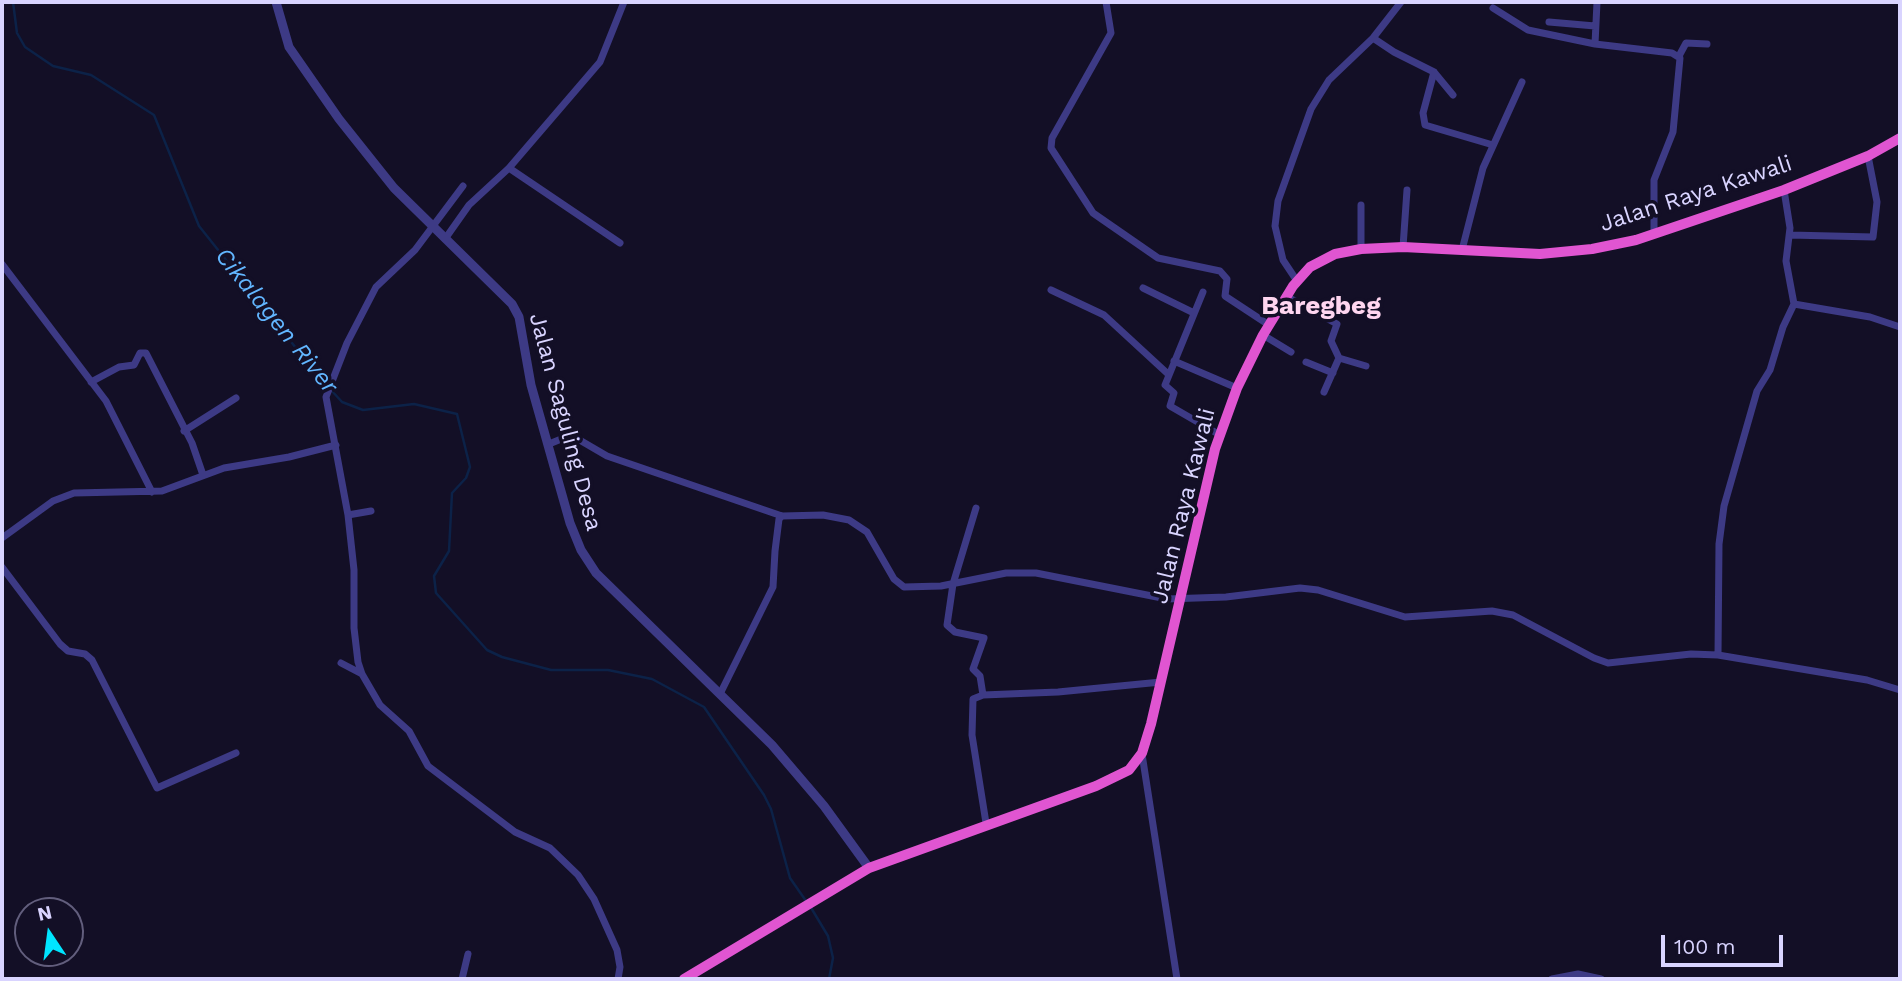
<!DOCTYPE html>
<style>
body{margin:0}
#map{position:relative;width:1902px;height:981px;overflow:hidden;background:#130f26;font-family:"Work Sans",sans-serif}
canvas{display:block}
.frame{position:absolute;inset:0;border:4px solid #d9d4ff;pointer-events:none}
.north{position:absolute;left:14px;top:897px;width:70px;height:70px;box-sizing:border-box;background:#130f26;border:2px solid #625e7d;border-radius:50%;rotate:347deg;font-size:19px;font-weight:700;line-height:28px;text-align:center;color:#d9d4ff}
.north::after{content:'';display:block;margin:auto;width:24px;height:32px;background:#00e5ff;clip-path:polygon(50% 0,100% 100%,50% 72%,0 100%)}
.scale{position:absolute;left:1661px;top:935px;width:122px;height:32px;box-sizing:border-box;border:4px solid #d9d4ff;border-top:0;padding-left:9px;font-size:21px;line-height:24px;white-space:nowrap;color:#d9d4ff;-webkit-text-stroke:5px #130f26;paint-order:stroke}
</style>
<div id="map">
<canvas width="1902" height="981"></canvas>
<div class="frame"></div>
<div class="north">N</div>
<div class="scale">100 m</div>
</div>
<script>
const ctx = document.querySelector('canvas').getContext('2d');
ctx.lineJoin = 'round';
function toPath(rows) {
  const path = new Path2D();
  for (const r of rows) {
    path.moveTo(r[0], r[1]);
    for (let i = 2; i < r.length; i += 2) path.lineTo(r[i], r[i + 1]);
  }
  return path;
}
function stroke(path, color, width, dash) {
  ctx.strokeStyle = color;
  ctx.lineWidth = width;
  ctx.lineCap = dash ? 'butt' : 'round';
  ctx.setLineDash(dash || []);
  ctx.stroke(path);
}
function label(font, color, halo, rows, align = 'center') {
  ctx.font = font + ' "Work Sans",sans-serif';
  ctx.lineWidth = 7;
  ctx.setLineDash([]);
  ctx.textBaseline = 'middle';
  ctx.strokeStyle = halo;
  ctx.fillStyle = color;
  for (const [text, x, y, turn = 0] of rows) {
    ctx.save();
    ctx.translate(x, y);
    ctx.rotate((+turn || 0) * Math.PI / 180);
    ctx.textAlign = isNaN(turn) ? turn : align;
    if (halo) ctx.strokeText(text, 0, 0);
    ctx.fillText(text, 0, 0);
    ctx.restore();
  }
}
stroke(toPath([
 [13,2,17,33,25,47,53,66,91,75,154,115,199,226,327,387],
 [332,391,342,402,363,410,414,404,457,414,470,467,466,478,452,493,449,551,434,576,436,593,487,650,502,657,551,670,608,670,652,679,704,707,764,795,771,809,790,878,806,901],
 [810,906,828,936,833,958,829,979]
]), '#0c2248', 2.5);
stroke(toPath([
 [1106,2,1111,33,1052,138,1051,148,1093,213,1158,258,1220,271,1227,279,1225,296,1269,325],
 [1597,2,1595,44,1672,53,1680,58,1673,132,1654,180,1654,234],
 [1493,8,1528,30,1595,44],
 [1549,22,1595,26],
 [1373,38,1394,52,1434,72,1453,95],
 [1679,56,1686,43,1707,44],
 [1434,72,1423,113,1425,125,1493,145],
 [509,168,620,243],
 [463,186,415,250,376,287,347,343,326,397,348,515,354,570,354,628,358,662,362,674,380,705,409,731,428,766,515,832,550,848,578,875,594,899,617,950,620,967,618,979],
 [1784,190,1790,228,1786,261,1794,304,1870,317,1900,327],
 [1361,205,1361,249],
 [1790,235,1873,237,1877,202,1868,156],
 [445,239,469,205,509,168,600,62,624,2],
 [1403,247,1407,190],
 [1462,250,1483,168,1522,82],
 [2,264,106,401,152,492],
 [1297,281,1283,260,1275,226,1278,201,1311,109,1329,80,1373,38,1401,2],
 [1143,288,1194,313],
 [1051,290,1104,315,1168,374],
 [1203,292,1165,385,1174,393,1170,406,1220,435],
 [1286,296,1337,324,1331,341,1339,358,1324,392],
 [1263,335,1291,352],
 [1339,358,1366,366],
 [1174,361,1237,388],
 [1306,362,1333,373],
 [91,382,119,367,134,365,140,353,146,353,192,443,203,475],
 [184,431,236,398],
 [549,444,571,435,607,456,782,516,823,515,849,520,867,532,894,579,904,587,941,586,1006,573,1036,573,1167,599,1226,597,1300,588,1318,590,1405,617,1492,611,1513,615,1594,658,1608,663,1691,654,1718,655,1867,680,1900,690],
 [976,508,953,584,947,625,955,632,984,638,973,669,980,676,983,695],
 [348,515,371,511],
 [2,538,53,501,74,493,162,491,224,468,289,457,336,445],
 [2,567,60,644,68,651,85,654,92,660,157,788,236,753],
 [1718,655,1719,544,1724,506,1757,391,1770,370,1783,327,1794,304],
 [341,663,362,674],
 [721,692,773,587,775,551,779,519,782,516],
 [1142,754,1177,979],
 [986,823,972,735,973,699,983,695,1058,692,1161,682],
 [462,979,468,954],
 [1552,979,1578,974,1601,979]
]), '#3d3a85', 7);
stroke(toPath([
 [276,2,289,47,339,119,394,188,512,304,519,317,531,385,570,523,581,550,596,573,772,745,824,806,869,868]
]), '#3d3a85', 9);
stroke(toPath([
 [684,979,869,868,1096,786,1129,770,1142,753,1151,724,1215,449,1237,388,1263,335,1293,286,1310,267,1335,254,1361,249,1403,247,1540,254,1592,249,1636,240,1784,190,1868,156,1900,138]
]), '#e055d1', 10);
label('23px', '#d9d4ff', '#130f26', [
 ["Jalan Raya Kawali",1696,194,-18],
 ["Jalan Saguling Desa",565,422,75],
 ["Jalan Raya Kawali",1184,506,-76]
]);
label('italic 24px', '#62b6ff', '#130f26', [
 ["Cikalagen River",276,321,51]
]);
label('bold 26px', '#ffd6f0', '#130f26', [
 ["Baregbeg",1321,306]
]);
</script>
